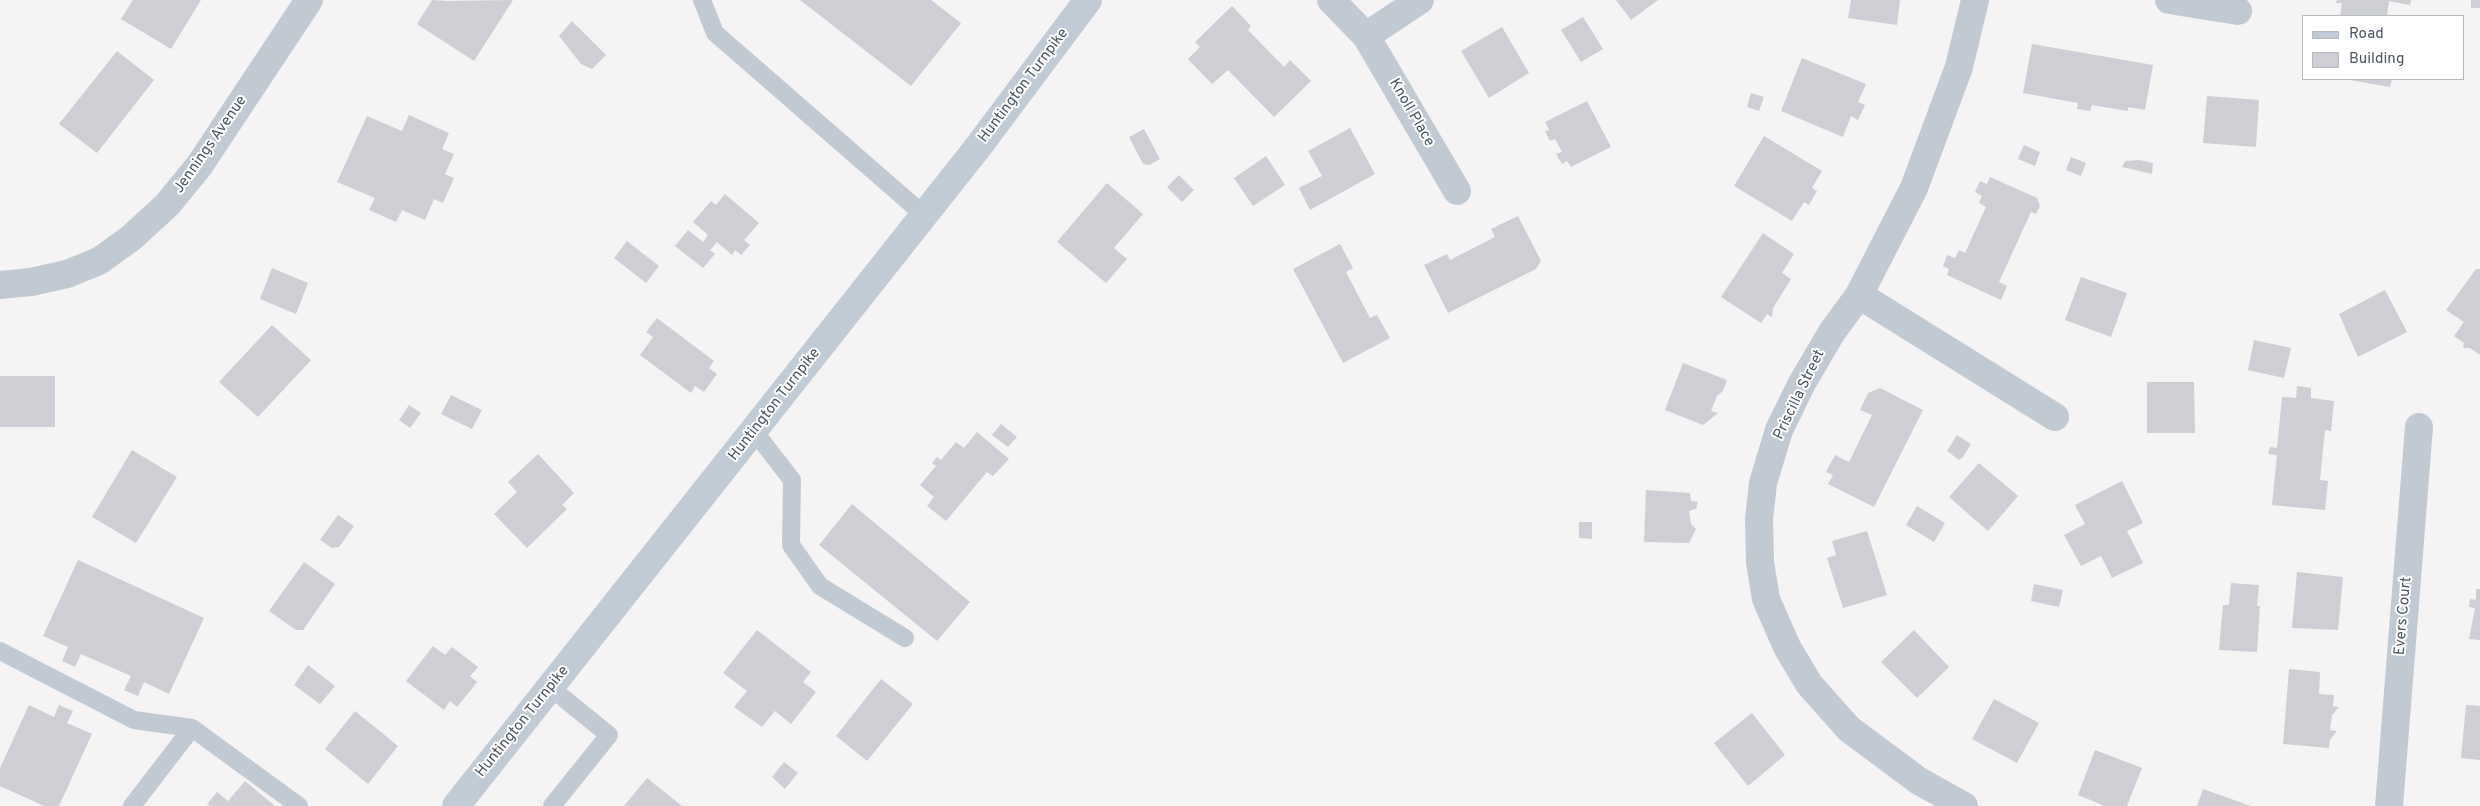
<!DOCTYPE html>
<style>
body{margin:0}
#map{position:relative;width:2480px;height:806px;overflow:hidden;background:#f5f3f3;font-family:Overpass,sans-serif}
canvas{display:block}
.legend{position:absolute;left:2302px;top:15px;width:162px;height:65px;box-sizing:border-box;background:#fff;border:1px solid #b7bbc0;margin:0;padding:6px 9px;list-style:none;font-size:15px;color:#4a5661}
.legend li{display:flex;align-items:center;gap:10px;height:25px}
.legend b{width:25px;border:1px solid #b7bbc0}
</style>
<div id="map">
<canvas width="2480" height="806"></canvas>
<ul class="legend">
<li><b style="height:6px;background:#c1cbd6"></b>Road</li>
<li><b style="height:14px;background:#cdcfd5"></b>Building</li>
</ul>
</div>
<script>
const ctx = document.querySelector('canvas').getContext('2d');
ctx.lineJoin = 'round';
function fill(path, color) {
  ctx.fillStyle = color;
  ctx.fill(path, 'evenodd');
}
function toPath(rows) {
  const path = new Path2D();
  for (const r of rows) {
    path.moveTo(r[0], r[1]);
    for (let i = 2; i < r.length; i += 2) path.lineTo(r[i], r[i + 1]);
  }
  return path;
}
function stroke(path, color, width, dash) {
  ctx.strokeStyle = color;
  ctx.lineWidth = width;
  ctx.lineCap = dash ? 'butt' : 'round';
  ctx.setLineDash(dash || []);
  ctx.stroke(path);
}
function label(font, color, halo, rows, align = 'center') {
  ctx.font = font + ' Overpass,sans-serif';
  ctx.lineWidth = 4;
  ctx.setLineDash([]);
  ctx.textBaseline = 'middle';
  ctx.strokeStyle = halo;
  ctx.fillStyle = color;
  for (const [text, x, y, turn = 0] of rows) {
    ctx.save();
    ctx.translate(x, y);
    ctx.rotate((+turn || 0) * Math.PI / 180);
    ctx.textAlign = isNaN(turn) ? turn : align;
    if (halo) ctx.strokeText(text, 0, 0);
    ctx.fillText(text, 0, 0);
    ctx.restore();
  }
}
fill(toPath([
 [133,0,201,0,171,49,121,19],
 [432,0,447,1,513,0,474,61,417,24],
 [800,0,931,0,961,23,911,86],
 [1616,0,1658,0,1631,20],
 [1851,0,1900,0,1897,25,1848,18],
 [2337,0,2411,0,2410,5,2389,1,2387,16,2340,16,2342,3,2336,3],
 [2471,0,2480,0,2480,8,2471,8],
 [1232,6,1251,26,1248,30,1284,67,1290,60,1311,81,1274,117,1228,70,1212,84,1188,59,1200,47,1195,42],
 [1583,17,1603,49,1581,62,1561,30],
 [572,21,606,55,592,69,581,64,559,36],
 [1502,27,1529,73,1489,98,1461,51],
 [2032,44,2153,65,2145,110,2128,107,2128,111,2092,105,2090,111,2077,109,2078,103,2023,93],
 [117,51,154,80,97,153,59,124],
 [1802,58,1866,84,1858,102,1865,105,1858,120,1851,116,1843,137,1781,111],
 [2344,79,2392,79,2390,87],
 [1751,93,1764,97,1759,111,1747,107],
 [2207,96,2259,100,2256,147,2203,143],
 [1587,101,1611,147,1571,167,1567,161,1562,164,1556,154,1562,152,1555,139,1550,141,1545,131,1549,130,1545,122],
 [409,115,449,133,442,149,454,154,445,174,454,178,443,203,434,199,425,220,402,210,396,222,369,210,375,198,337,182,367,116,402,131],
 [1350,128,1375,174,1310,210,1299,188,1322,176,1308,151],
 [1144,129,1160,159,1149,165,1143,164,1129,137],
 [1764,136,1822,171,1812,188,1817,191,1809,205,1804,202,1792,221,1734,186],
 [2024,145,2040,152,2035,166,2018,159],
 [1266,156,1285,185,1253,206,1234,178],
 [2071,157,2086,163,2081,176,2066,170],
 [2139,160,2153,163,2152,174,2122,167,2125,161],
 [1179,175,1194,190,1182,202,1167,187],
 [1990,177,2037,198,2040,206,2036,214,2031,212,1999,282,2007,286,2001,300,1947,275,1949,269,1943,266,1947,255,1955,258,1959,250,1965,253,1986,207,1979,203,1982,196,1975,192,1980,181,1987,184],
 [1107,183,1143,214,1114,248,1127,259,1106,283,1057,242],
 [725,194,759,223,744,240,750,245,741,255,735,250,732,255,717,242,710,250,715,254,703,268,675,246,688,230,703,242,708,235,693,222,711,201,716,205],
 [1518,216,1541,261,1536,269,1448,313,1424,265,1447,254,1450,260,1495,237,1491,229],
 [1763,233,1794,254,1782,273,1791,279,1773,308,1772,317,1767,314,1761,323,1721,297],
 [627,241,659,266,646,283,614,258],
 [1340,244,1353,268,1346,272,1370,318,1377,315,1390,338,1343,363,1293,269],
 [272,268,308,283,296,314,260,299],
 [2476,269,2480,269,2480,355,2470,348,2463,348,2464,343,2454,336,2464,322,2446,310],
 [2081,277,2127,293,2111,337,2065,320],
 [2385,290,2407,332,2358,357,2339,314],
 [657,318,714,361,709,368,717,374,704,392,695,386,691,393,640,355,653,337,646,332],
 [272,325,311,360,258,417,219,382],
 [2254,340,2291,348,2284,378,2248,370],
 [1683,363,1727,380,1723,391,1717,396,1711,411,1718,413,1703,425,1665,410],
 [0,376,55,376,55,427,0,427],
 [2147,382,2194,382,2195,433,2147,433],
 [2297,386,2311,388,2311,398,2334,401,2331,431,2325,430,2320,480,2328,481,2325,510,2272,505,2277,455,2268,454,2270,447,2277,448,2282,397,2296,398],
 [1880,388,1923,410,1874,507,1828,484,1833,475,1826,472,1835,455,1849,462,1872,415,1860,410,1868,393],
 [451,395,482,410,472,429,441,414],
 [409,405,421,413,410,428,399,420],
 [1001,424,1017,437,1008,447,992,435],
 [977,432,1009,459,993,476,987,472,946,521,927,506,934,497,920,485,936,466,932,463,937,457,941,460,956,442,964,448],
 [1957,435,1971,444,1963,457,1959,460,1947,451],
 [132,450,177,477,136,543,92,517],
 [538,454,574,493,562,505,567,509,527,548,494,514,517,492,508,482],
 [1979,463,2018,496,1988,531,1949,497],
 [2122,481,2143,523,2127,531,2143,563,2112,578,2101,556,2081,566,2064,535,2085,524,2075,505],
 [1646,490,1690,493,1691,501,1698,502,1696,509,1689,511,1691,524,1696,529,1689,543,1644,542],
 [852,504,970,602,937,641,819,545],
 [1917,506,1945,523,1934,542,1906,525],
 [338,515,354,526,339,547,332,548,320,540],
 [1579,522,1592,522,1592,539,1579,538],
 [1867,531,1887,595,1843,608,1827,558,1836,555,1832,541],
 [78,560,204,618,169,694,144,682,138,696,124,690,131,676,81,654,75,667,62,661,68,647,43,636],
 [304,562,335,584,303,630,296,630,269,611],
 [2297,572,2343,577,2338,630,2292,628],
 [2231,583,2259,585,2257,606,2260,606,2257,652,2219,650,2223,605,2229,605],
 [2034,584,2063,590,2059,607,2031,601],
 [2476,589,2480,589,2480,640,2469,639,2475,608,2469,607,2470,599,2476,600],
 [757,630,811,672,803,682,816,692,791,724,775,711,762,727,734,707,747,691,723,673],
 [1914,630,1949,667,1917,698,1881,662],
 [433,646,445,655,452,647,478,667,470,676,477,682,457,707,450,701,444,710,406,681],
 [308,665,335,686,320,704,294,685],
 [2289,669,2320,672,2319,694,2334,695,2333,706,2339,707,2332,715,2330,730,2337,731,2330,740,2329,748,2283,744],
 [881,679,913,704,867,761,836,736],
 [1994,699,2039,723,2017,763,1972,739],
 [29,705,54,717,59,705,73,711,67,723,92,734,59,806,44,806,0,786,0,768],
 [2466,705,2480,706,2480,760,2461,758],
 [355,711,398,746,368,784,325,749],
 [1752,713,1785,755,1748,786,1714,743],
 [2095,750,2142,768,2127,806,2105,806,2078,795],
 [784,762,798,773,785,789,772,777],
 [647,778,682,806,624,806],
 [245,781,275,806,210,806,207,804,217,792,228,801],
 [2203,789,2251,806,2197,806]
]), '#cdcfd5');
stroke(toPath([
 [702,0,715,33,924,215],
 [754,431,792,480,791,545,820,586,905,638],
 [0,651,134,720,192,728],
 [551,688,609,735,552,806],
 [132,806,192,728,299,806]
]), '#c1cad2', 18);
stroke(toPath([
 [1331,0,1366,36,1457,191],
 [2169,0,2238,11],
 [1366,36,1420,0],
 [0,285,31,282,67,274,99,261,131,238,167,205,199,166,309,0],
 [1859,295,2055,417],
 [1964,806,1919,781,1849,729,1809,684,1787,647,1766,599,1760,562,1759,519,1763,483,1779,430,1802,383,1832,332,1859,295,1914,188,1959,67,1975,0],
 [2389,806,2419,427]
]), '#c1cad2', 28);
stroke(toPath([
 [456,806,978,147,1088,0]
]), '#c1cbd6', 28);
label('15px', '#4a5661', '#fff', [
 ["Huntington Turnpike",1024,86,-53],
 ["Knoll Place",1411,113,60],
 ["Jennings Avenue",211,145,-55],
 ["Priscilla Street",1800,395,-64],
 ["Huntington Turnpike",775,405,-52],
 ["Evers Court",2404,616,-85],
 ["Huntington Turnpike",523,722,-51]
]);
</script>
